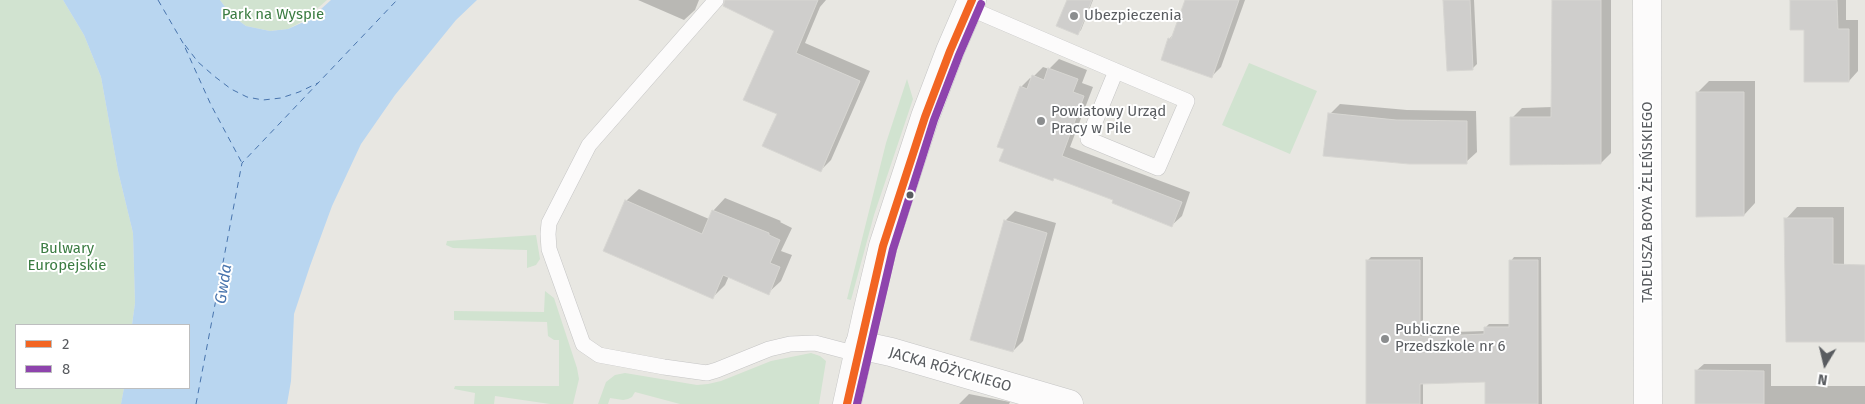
<!DOCTYPE html>
<meta charset="utf-8">
<style>
body{margin:0}
#map{position:relative;width:1865px;height:404px;overflow:hidden;background:#e8e7e2;font-family:"Fira Sans",sans-serif}
canvas{display:block}
.legend{position:absolute;left:15px;top:324px;width:175px;height:65px;box-sizing:border-box;background:#fff;border:1px solid #bdbebf;margin:0;padding:6px 9px;list-style:none;font-size:15px;color:#595c60}
.legend li{display:flex;align-items:center;gap:10px;height:25px}
.legend b{width:25px;border:1px solid #bdbebf}
.north{position:absolute;left:1800px;top:339px;width:50px;height:50px;-webkit-text-stroke:4px #fff;paint-order:stroke;rotate:189deg;font-size:14px;font-weight:700;line-height:20px;text-align:center;color:#595c60}
.north::after{content:'';display:block;margin:auto;width:18px;height:22px;background:#595c60;clip-path:polygon(50% 0,100% 100%,50% 72%,0 100%)}
</style>
<div id="map">
<canvas width="1865" height="404"></canvas>
<ul class="legend">
<li><b style="height:6px;background:#f26522"></b>2</li>
<li><b style="height:6px;background:#8e44ad"></b>8</li>
</ul>
<div class="north">N</div>
</div>
<script>
const ctx = document.querySelector('canvas').getContext('2d');
ctx.lineJoin = 'round';
function fill(path, color) {
  ctx.fillStyle = color;
  ctx.fill(path, 'evenodd');
}
function toPath(rows) {
  const path = new Path2D();
  for (const r of rows) {
    path.moveTo(r[0], r[1]);
    for (let i = 2; i < r.length; i += 2) path.lineTo(r[i], r[i + 1]);
  }
  return path;
}
function stroke(path, color, width, dash) {
  ctx.strokeStyle = color;
  ctx.lineWidth = width;
  ctx.lineCap = dash ? 'butt' : 'round';
  ctx.setLineDash(dash || []);
  ctx.stroke(path);
}
function label(font, color, halo, rows, align = 'center') {
  ctx.font = font + ' "Fira Sans",sans-serif';
  ctx.lineWidth = 4;
  ctx.setLineDash([]);
  ctx.textBaseline = 'middle';
  ctx.strokeStyle = halo;
  ctx.fillStyle = color;
  for (const [text, x, y, turn = 0] of rows) {
    ctx.save();
    ctx.translate(x, y);
    ctx.rotate((+turn || 0) * Math.PI / 180);
    ctx.textAlign = isNaN(turn) ? turn : align;
    if (halo) ctx.strokeText(text, 0, 0);
    ctx.fillText(text, 0, 0);
    ctx.restore();
  }
}
fill(toPath([
 [0,0,63,0,84,35,101,77,118,171,133,233,135,303,132,325,16,325,16,388,124,388,121,404,0,404],
 [220,0,327,0,303,21,288,29,270,31,246,26,231,15],
 [1249,63,1317,91,1290,154,1222,125],
 [907,79,913,99,874,215,851,300,847,299,886,143],
 [536,235,540,259,536,265,527,268,527,250,453,248,446,245,447,241],
 [545,291,554,298,577,368,579,379,573,404,550,404,495,396,494,404,474,404,475,393,454,389,455,386,559,386,559,340,554,340,548,336,547,322,454,320,454,311,544,312],
 [811,353,820,356,826,361,819,404,680,404,635,392,632,397,628,399,623,400,610,398,608,404,598,404,606,382,615,375,625,373,697,385,708,384,721,381,771,361]
]), '#d1e3d0');
fill(toPath([
 [63,0,220,0,231,15,246,26,270,31,288,29,310,19,331,0,477,0,456,20,395,95,361,144,332,206,310,266,294,314,291,381,287,404,121,404,124,388,189,388,189,325,132,325,135,303,133,233,118,171,101,77,84,35]
]), '#b9d6f0');
fill(toPath([
 [638,0,699,0,695,10,684,20],
 [726,0,826,0,820,7,805,43,870,71,831,160,821,170,778,113,775,30],
 [1068,0,1093,0,1081,30,1078,33],
 [1186,0,1245,0,1221,67,1211,77,1169,39,1174,34],
 [1445,0,1474,0,1477,64,1473,68,1448,69],
 [1553,0,1611,0,1611,153,1601,163,1512,118,1522,108,1552,107],
 [1791,0,1846,0,1846,20,1858,20,1858,71,1849,81],
 [1059,59,1087,70,1082,83,1093,87,1070,147,1190,192,1182,216,1172,225,1005,148,1021,87,1030,78,1032,78,1043,67,1049,69],
 [1709,81,1755,81,1755,203,1744,215,1697,93],
 [1340,104,1407,110,1476,111,1477,152,1466,162,1330,114],
 [639,189,709,219,713,211,725,198,781,221,780,222,792,228,781,251,792,255,781,281,768,293,729,276,725,285,713,297,626,201],
 [1797,207,1844,207,1844,329,1786,219],
 [1015,211,1056,223,1023,341,1013,351,1005,221],
 [1371,257,1423,257,1423,333,1485,331,1485,328,1489,324,1510,324,1511,261,1514,257,1541,257,1542,404,1486,404,1486,380,1423,383,1423,404,1367,404,1367,261],
 [1704,364,1771,364,1771,386,1865,386,1865,404,1697,404,1696,371],
 [969,394,1010,402,1009,404,959,404]
]), '#0003');
stroke(toPath([
 [158,0,183,43,211,105,242,163],
 [185,45,198,62,214,76,231,89,247,97,263,100,281,98,299,92,318,83],
 [196,404,242,163,397,0]
]), '#4874ad', 1, [6, 5]);
const building = toPath([
 [725,0,818,0,796,53,860,81,821,172,762,146,777,114,743,100,774,31,723,6,725,0],
 [1067,0,1092,0,1078,35,1056,26,1067,0],
 [1185,0,1239,0,1212,78,1161,60,1168,38,1171,39,1185,0],
 [1443,0,1470,0,1473,70,1447,71,1443,0],
 [1552,0,1601,0,1601,164,1510,165,1510,117,1551,117,1552,0],
 [1790,0,1837,0,1838,29,1849,29,1849,82,1804,82,1804,30,1790,30,1790,0],
 [1048,68,1078,79,1073,92,1084,96,1062,156,1182,202,1172,227,1112,203,1113,200,1054,178,1053,181,999,161,1004,149,997,147,1020,86,1027,89,1032,75,1044,80,1048,68],
 [1696,92,1744,92,1744,216,1696,217,1696,92],
 [1328,113,1396,120,1467,121,1467,164,1409,164,1323,156,1328,113],
 [625,200,702,234,712,210,769,233,769,235,780,240,770,263,780,267,769,295,723,275,713,299,603,251,625,200],
 [1784,218,1833,218,1833,264,1865,265,1865,342,1786,342,1784,218],
 [1004,220,1047,233,1013,352,970,340,1004,220],
 [1366,260,1420,260,1420,337,1484,334,1484,327,1509,327,1509,260,1538,260,1538,404,1485,404,1485,382,1420,384,1420,404,1366,404,1366,260],
 [1695,370,1764,371,1764,404,1695,404,1695,370]
]);
fill(building, '#cfcecc');
stroke(building, '#d7d6d2', 1);
const service = toPath([
 [716,0,589,145,549,223,548,234,549,249,583,344,599,355,664,367,707,373,717,370,769,349,790,344,815,343,857,354],
 [969,8,1116,71,1187,101,1158,168,1088,139,1116,71]
]);
const minor = toPath([
 [1647,0,1648,404],
 [859,345,891,352,1069,404]
]);
const tertiary = toPath([
 [847,404,867,313,883,246,925,117,950,51,972,0]
]);
stroke(service, '#c5c5c5', 16);
stroke(minor, '#c5c5c5', 29);
stroke(tertiary, '#c5c5c5', 29);
stroke(service, '#fcfbfb', 15);
stroke(minor, '#fcfbfb', 28);
stroke(tertiary, '#fcfbfb', 28);
stroke(toPath([
 [847,404,883,246,925,117,950,51,972,0]
]), '#f26522', 8);
stroke(toPath([
 [857,404,893,249,934,120,959,55,981,4]
]), '#8e44ad', 8);
for (const [x, y, r, color] of [
 [1074,16,5,"#8b8d8e"],
 [1041,121,5,"#8b8d8e"],
 [910,195,4.5,"#595c60"],
 [1385,339,5,"#8b8d8e"]
]) {
  const dot = new Path2D();
  dot.arc(x, y, r, 0, 2 * Math.PI);
  ctx.fillStyle = color;
  ctx.fill(dot);
  stroke(dot, '#fff', 2);
}
label('15px', '#3b7c42', '#fff', [
 ["Park na Wyspie",273,15],
 ["Bulwary",67,249],
 ["Europejskie",67,266]
]);
label('15px', '#595c60', '#fff', [
 ["Ubezpieczenia",1084,16],
 ["Powiatowy Urząd",1051,112],
 ["Pracy w Pile",1051,129],
 ["Publiczne",1395,330],
 ["Przedszkole nr 6",1395,347]
], 'left');
label('15px', '#595c60', '#fff', [
 ["TADEUSZA BOYA ŻELEŃSKIEGO",1648,202,-90],
 ["JACKA RÓŻYCKIEGO",950,370,16]
]);
label('italic 16px', '#4874ad', '#fff', [
 ["Gwda",224,284,-81]
]);
</script>
